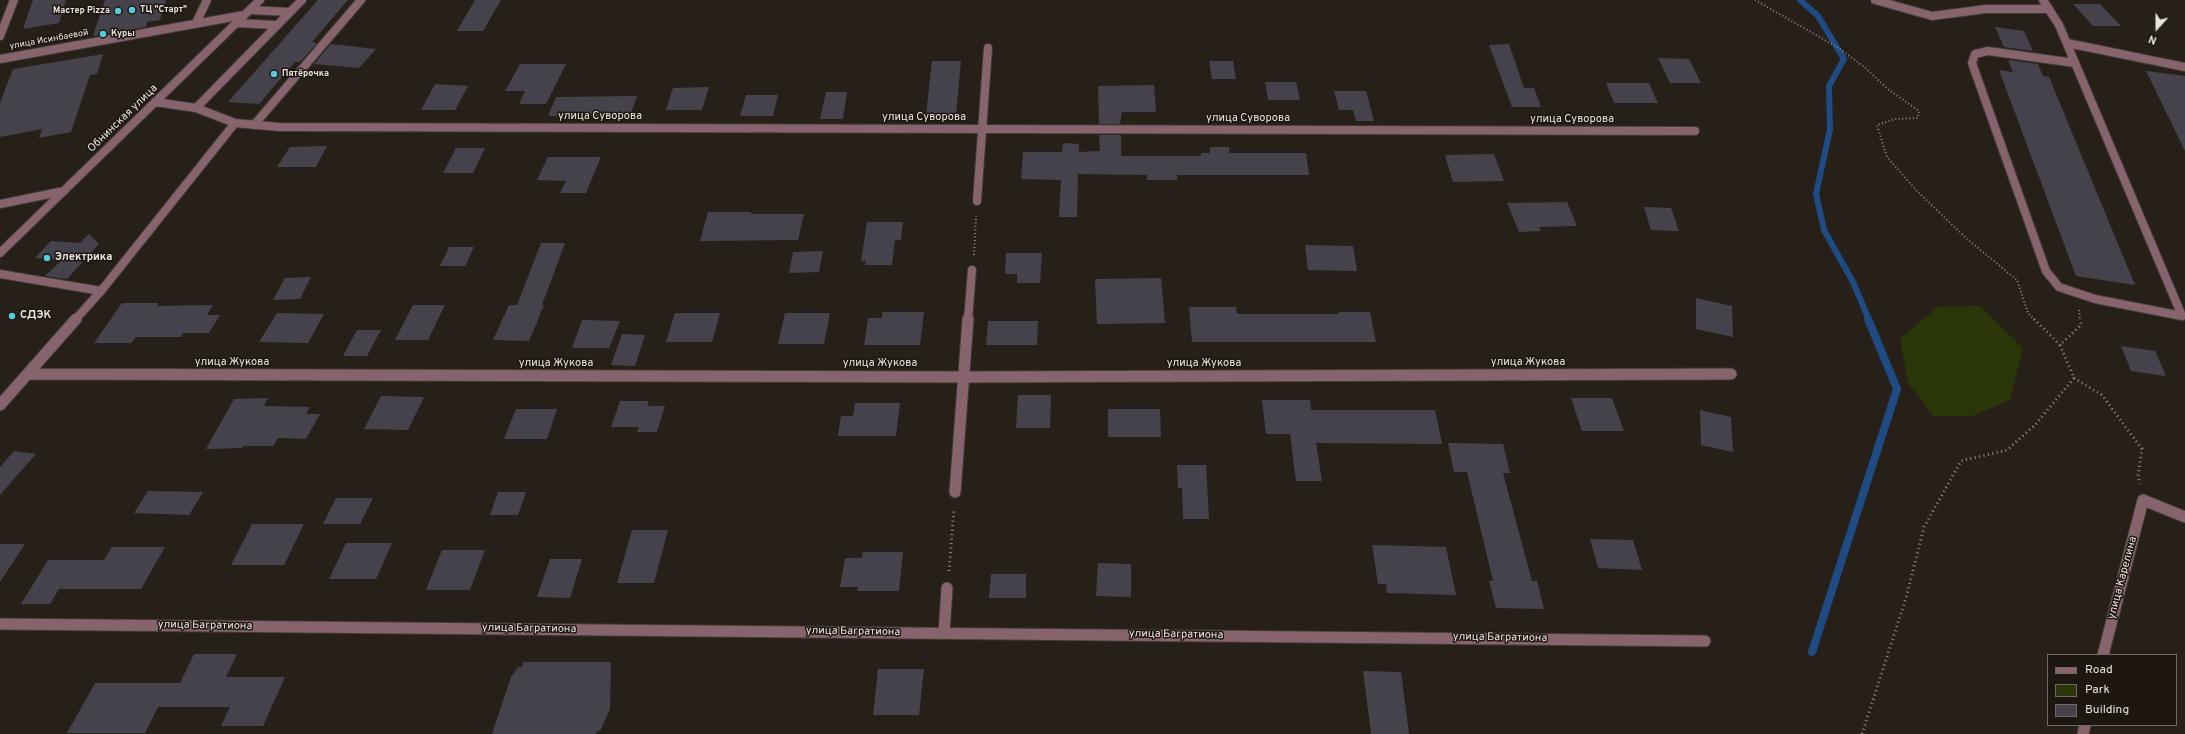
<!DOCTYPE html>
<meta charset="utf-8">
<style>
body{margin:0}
#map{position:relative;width:2185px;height:734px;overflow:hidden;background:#272019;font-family:Overpass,sans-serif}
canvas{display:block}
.legend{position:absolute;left:2047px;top:654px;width:130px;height:72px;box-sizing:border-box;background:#1e1610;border:1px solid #6f6863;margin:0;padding:5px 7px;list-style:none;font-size:12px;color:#e9e4df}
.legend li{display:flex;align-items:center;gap:8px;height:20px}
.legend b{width:20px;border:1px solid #6f6863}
.north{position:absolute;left:2137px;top:8px;width:40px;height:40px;-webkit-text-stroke:3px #1e1610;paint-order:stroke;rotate:201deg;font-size:11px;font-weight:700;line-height:16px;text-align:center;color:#e9e4df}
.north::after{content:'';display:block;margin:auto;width:14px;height:18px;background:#e9e4df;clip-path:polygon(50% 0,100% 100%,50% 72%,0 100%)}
</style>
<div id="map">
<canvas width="2185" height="734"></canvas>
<ul class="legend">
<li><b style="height:5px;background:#86636d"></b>Road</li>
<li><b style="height:11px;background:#2a3508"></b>Park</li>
<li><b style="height:11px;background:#46424c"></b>Building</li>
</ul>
<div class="north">N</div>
</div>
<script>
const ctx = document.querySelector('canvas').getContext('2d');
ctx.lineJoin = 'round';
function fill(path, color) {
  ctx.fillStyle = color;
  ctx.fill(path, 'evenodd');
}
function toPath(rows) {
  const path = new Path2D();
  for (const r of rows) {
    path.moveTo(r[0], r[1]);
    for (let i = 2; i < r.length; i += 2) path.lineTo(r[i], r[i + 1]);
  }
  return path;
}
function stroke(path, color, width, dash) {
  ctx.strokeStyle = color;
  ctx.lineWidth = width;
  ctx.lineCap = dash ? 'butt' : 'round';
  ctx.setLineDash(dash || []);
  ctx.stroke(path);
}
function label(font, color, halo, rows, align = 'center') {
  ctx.font = font + ' Overpass,sans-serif';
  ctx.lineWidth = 3;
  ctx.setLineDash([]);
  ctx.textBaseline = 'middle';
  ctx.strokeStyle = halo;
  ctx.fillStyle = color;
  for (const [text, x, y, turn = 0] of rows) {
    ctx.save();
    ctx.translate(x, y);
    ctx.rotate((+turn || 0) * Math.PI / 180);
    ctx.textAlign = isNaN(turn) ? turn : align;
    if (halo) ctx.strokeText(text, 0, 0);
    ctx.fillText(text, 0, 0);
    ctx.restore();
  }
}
fill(toPath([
 [1980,306,2023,348,2010,400,1972,416,1933,416,1908,383,1900,339,1937,307]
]), '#2a3508');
stroke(toPath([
 [1800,0,1818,16,1844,59,1829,86,1830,129,1816,194,1824,230,1853,282,1869,320]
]), '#1e4b83', 6);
stroke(toPath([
 [1812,652,1897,389,1868,319]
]), '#1e4b83', 8);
fill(toPath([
 [33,0,66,0,59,23,23,29],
 [105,0,166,0,160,20,147,22,146,27,93,36],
 [318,0,348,0,312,42,317,43,300,62,295,62,259,104,228,102],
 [475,0,501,0,483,31,457,31],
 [2073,4,2100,4,2121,26,2093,26],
 [1995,27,2024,31,2033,51,2004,47],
 [331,44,376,49,359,68,314,64],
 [1509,44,1524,88,1534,88,1541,107,1512,107,1489,45],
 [103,54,97,74,90,75,71,132,39,138,42,129,0,137,0,103,13,69],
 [1658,58,1689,59,1701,83,1670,83],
 [2008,60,2038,64,2043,76,2049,77,2135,285,2076,276,1999,70,2013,72],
 [932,61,961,61,956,115,926,115],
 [1209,61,1233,61,1236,79,1212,79],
 [520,64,566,64,546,104,519,104,525,91,505,91],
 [2146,71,2185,76,2185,151],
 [1265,82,1296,82,1300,100,1268,100],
 [1606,83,1649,83,1658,103,1614,103],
 [435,84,468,86,455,110,421,110],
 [1154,85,1156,112,1122,112,1120,124,1099,124,1098,86],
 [709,87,702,110,666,110,673,88],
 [1334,91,1366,91,1374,121,1356,121,1353,110,1339,110],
 [826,92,847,92,843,119,820,119],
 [746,95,778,95,773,116,740,116],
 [637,96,630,116,548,116,556,97],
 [1099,135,1121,135,1121,156,1201,156,1201,153,1210,153,1210,147,1229,147,1229,153,1306,153,1309,175,1177,175,1177,180,1147,180,1147,175,1078,174,1077,217,1059,217,1061,180,1021,179,1023,152,1062,152,1063,143,1079,144,1079,152,1100,151],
 [327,146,316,167,277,167,290,147],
 [456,148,485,148,473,173,443,173],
 [1494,154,1504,181,1453,182,1445,155],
 [548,157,601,157,586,193,560,193,566,181,537,180],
 [1567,202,1577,226,1539,227,1541,231,1519,232,1507,203],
 [1644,207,1671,208,1679,231,1651,230],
 [708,212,751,212,751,214,804,214,798,240,700,241],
 [867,222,903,222,901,240,895,240,892,265,865,265,866,261,861,261],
 [89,234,99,244,67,279,45,276,62,260,35,258,51,241,80,243],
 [541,243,565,243,542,305,544,305,529,341,493,340,509,305,517,305],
 [1305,245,1353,246,1357,271,1308,270],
 [449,247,474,247,465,266,440,266],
 [823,251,819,272,789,273,793,252],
 [1006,253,1042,253,1040,283,1017,283,1017,274,1005,274],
 [311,277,300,299,273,300,285,278],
 [1161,278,1165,323,1097,324,1095,279],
 [1696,298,1732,306,1733,337,1696,329],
 [122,303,158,303,157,306,213,305,207,315,220,315,209,333,183,333,181,337,136,337,131,343,94,343],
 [413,305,445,305,428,340,395,340],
 [1189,307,1236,307,1237,314,1339,314,1339,312,1370,312,1376,342,1192,342],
 [882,312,924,312,920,345,864,345,868,318,882,318],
 [277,313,324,314,308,343,259,342],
 [675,313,720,313,712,342,666,342],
 [785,313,830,313,824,344,778,344],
 [582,320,620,321,609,348,572,348],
 [988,321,1038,321,1037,345,986,345],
 [357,330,381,330,367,356,343,356],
 [622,334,645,335,635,366,611,365],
 [2121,346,2155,351,2166,376,2131,371],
 [1018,395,1051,395,1050,428,1016,428],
 [381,396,424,397,408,430,364,429],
 [268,398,264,406,310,407,306,414,320,414,306,439,278,438,273,446,243,446,242,448,206,449,234,399],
 [1571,398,1612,398,1624,431,1582,431],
 [1262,400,1310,400,1311,410,1435,410,1442,444,1316,443,1322,481,1296,481,1290,434,1266,434],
 [620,401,649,401,647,406,665,406,657,432,637,432,639,427,611,427],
 [855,403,900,403,896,436,838,436,841,416,853,416],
 [516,409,557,409,547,439,504,439],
 [1108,409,1160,409,1161,437,1108,437],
 [1700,410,1731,417,1733,452,1701,445],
 [1448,443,1503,444,1510,473,1503,473,1532,581,1537,581,1544,609,1496,608,1489,581,1493,581,1467,472,1454,472],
 [14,451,36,454,0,495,0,467],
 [1177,465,1206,465,1209,519,1183,519,1182,488,1178,488],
 [148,491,203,492,189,515,134,513],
 [498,492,526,492,518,515,490,515],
 [336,498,373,498,360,524,323,524],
 [252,524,304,524,284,565,231,565],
 [632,530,668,530,654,583,617,583],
 [1590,539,1633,540,1642,570,1598,568],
 [346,543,392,543,376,579,329,579],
 [0,544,25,544,0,582],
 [1372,545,1446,547,1456,595,1387,593,1386,584,1378,584],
 [112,547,165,547,141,589,59,589,50,604,21,604,48,560,104,560],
 [442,550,485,550,470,590,426,590],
 [863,552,903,552,899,591,857,591,858,587,840,587,845,558,862,558],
 [550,559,582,559,570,598,537,597],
 [1098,563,1131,564,1131,597,1096,596],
 [991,574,1026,574,1026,598,989,598],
 [194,654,237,654,226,677,285,677,263,726,221,726,230,707,158,707,145,733,67,733,95,683,180,683],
 [523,662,611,662,610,709,600,731,597,731,596,734,492,734,511,677,518,667,522,667],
 [878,669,924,669,919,715,873,715],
 [1363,671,1401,672,1409,734,1371,734]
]), '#46424c');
const minorFar1 = toPath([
 [1875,0,1932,16,1986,9,2049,9],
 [2043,0,2059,25,2182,316],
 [250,10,290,12],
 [196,23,207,0],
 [236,23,276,25],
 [0,36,14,0],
 [2067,43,2185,67],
 [0,59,244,15],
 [2075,63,1988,51,1975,54,1972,63,2046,271,2059,287,2095,299,2182,316],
 [155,102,196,108,235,123,279,127,1695,131],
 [196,108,302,0],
 [254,125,361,0],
 [977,201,988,48],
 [0,204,64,191],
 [0,253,260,0],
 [0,274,101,291],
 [75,320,101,291,235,123],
 [968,320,972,270]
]);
const minor = toPath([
 [29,374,965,377,1731,374],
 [0,405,76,319],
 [955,492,968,319],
 [0,624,1705,641],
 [944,633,947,588],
 [2103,655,2143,500,2185,517],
 [2083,734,2085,725]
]);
stroke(minorFar1, '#423b35', 10);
stroke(minor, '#423b35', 13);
stroke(toPath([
 [1755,0,1837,47,1863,66,1889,90,1919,111,1918,118,1895,119,1877,125,1887,157,1916,190,1967,239,2017,280,2028,313,2035,320],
 [974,255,976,216],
 [2079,310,2080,320]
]), '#908a84', 2, [1, 2.5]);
stroke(toPath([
 [2034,319,2060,345],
 [2074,378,2102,395,2142,449,2138,476,2140,484],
 [949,571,954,509],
 [1862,734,1906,598,1924,527,1961,461,2007,450,2035,425,2074,378,2060,345,2081,325,2080,319]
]), '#908a84', 3, [1, 3.5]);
stroke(minorFar1, '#86636d', 8);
stroke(minor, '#86636d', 11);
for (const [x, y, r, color] of [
 [132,10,4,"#53cbdb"],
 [118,11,4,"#53cbdb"],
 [103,34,4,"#53cbdb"],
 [274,74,4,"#53cbdb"],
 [47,258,4,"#53cbdb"],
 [12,316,4,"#53cbdb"]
]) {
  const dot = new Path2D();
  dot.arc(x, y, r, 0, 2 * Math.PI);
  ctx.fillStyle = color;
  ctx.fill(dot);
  stroke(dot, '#1e1610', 1.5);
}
label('bold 9px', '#e9e4df', '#1e1610', [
 ["ТЦ \"Старт\"",140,10],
 ["Мастер Pizza",110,11,"right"],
 ["Куры",111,34],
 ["Пятёрочка",282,74]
], 'left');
label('9px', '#e9e4df', '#1e1610', [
 ["улица Исинбаевой",49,40,-10]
]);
label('11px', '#e9e4df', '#1e1610', [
 ["улица Суворова",600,117],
 ["улица Суворова",924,118],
 ["Обнинская улица",123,119,-44],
 ["улица Суворова",1248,119],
 ["улица Суворова",1572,120],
 ["улица Жукова",232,363],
 ["улица Жукова",1528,363],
 ["улица Жукова",556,364],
 ["улица Жукова",880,364],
 ["улица Жукова",1204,364],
 ["улица Карелина",2123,578,-75],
 ["улица Багратиона",205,626,1],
 ["улица Багратиона",529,629,1],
 ["улица Багратиона",853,632,1],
 ["улица Багратиона",1176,635,1],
 ["улица Багратиона",1500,638,1]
]);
label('bold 11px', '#e9e4df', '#1e1610', [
 ["Электрика",55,258],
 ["СДЭК",20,316]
], 'left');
</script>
